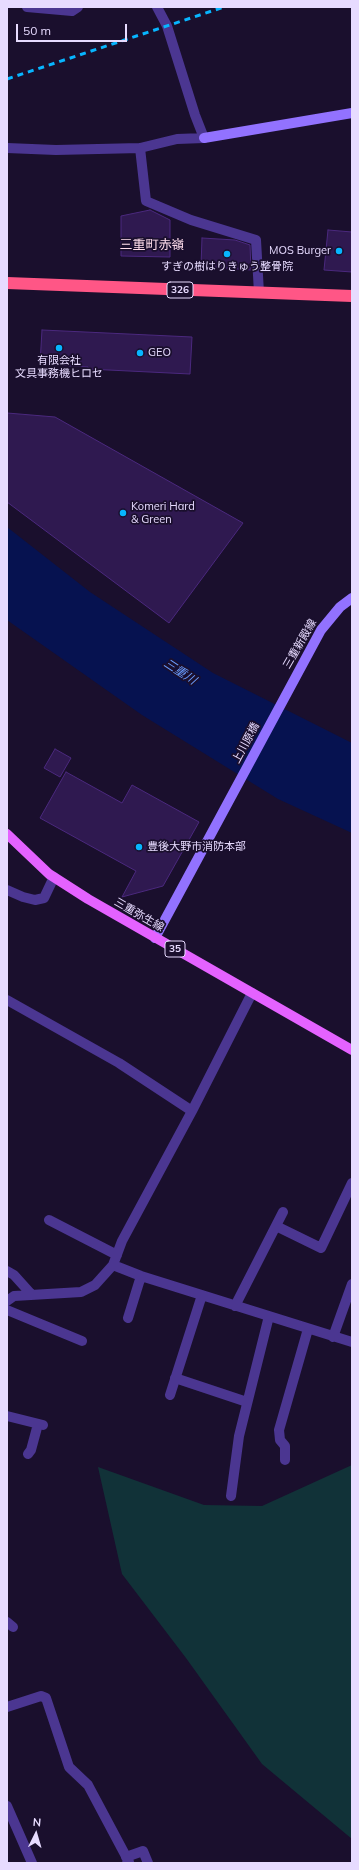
<!DOCTYPE html>
<meta charset="utf-8">
<style>
body{margin:0}
#map{position:relative;width:359px;height:1870px;overflow:hidden;background:#1a0f2d;font-family:Mulish,sans-serif}
canvas{display:block}
.frame{position:absolute;inset:0;border:8px solid #e7dbff;pointer-events:none}
.north{position:absolute;left:16px;top:1814px;width:40px;height:40px;-webkit-text-stroke:3px #1a0f2d;paint-order:stroke;rotate:5deg;font-size:11px;font-weight:700;line-height:16px;text-align:center;color:#e7dbff}
.north::after{content:'';display:block;margin:auto;width:14px;height:18px;background:#e7dbff;clip-path:polygon(50% 0,100% 100%,50% 72%,0 100%)}
.scale{position:absolute;left:16px;top:24px;width:111px;height:18px;box-sizing:border-box;border:2px solid #e7dbff;border-top:0;padding-left:5px;font-size:12px;line-height:14px;white-space:nowrap;color:#e7dbff;-webkit-text-stroke:3px #1a0f2d;paint-order:stroke}
</style>
<div id="map">
<canvas width="359" height="1870"></canvas>
<div class="frame"></div>
<div class="north">N</div>
<div class="scale">50 m</div>
</div>
<script>
const ctx = document.querySelector('canvas').getContext('2d');
ctx.lineJoin = 'round';
function fill(path, color) {
  ctx.fillStyle = color;
  ctx.fill(path, 'evenodd');
}
function toPath(rows) {
  const path = new Path2D();
  for (const r of rows) {
    path.moveTo(r[0], r[1]);
    for (let i = 2; i < r.length; i += 2) path.lineTo(r[i], r[i + 1]);
  }
  return path;
}
function stroke(path, color, width, dash) {
  ctx.strokeStyle = color;
  ctx.lineWidth = width;
  ctx.lineCap = dash ? 'butt' : 'round';
  ctx.setLineDash(dash || []);
  ctx.stroke(path);
}
function label(font, color, halo, rows, align = 'center') {
  ctx.font = font + ' Mulish,"Noto Sans JP",sans-serif';
  ctx.lineWidth = 3.5;
  ctx.setLineDash([]);
  ctx.textBaseline = 'middle';
  ctx.strokeStyle = halo;
  ctx.fillStyle = color;
  for (const [text, x, y, turn = 0] of rows) {
    ctx.save();
    ctx.translate(x, y);
    ctx.rotate((+turn || 0) * Math.PI / 180);
    ctx.textAlign = isNaN(turn) ? turn : align;
    if (halo) ctx.strokeText(text, 0, 0);
    ctx.fillText(text, 0, 0);
    ctx.restore();
  }
}
fill(toPath([
 [352,1465,352,1839,262,1764,186,1658,122,1574,98,1467,204,1505,262,1506]
]), '#113238');
fill(toPath([
 [7,527,90,592,213,673,352,743,352,833,278,799,142,715,7,620]
]), '#061250');
const building = toPath([
 [150,210,170,220,170,257,121,256,121,216,150,210],
 [328,230,352,232,352,272,324,270,328,230],
 [202,238,235,240,250,245,251,270,201,266,202,238],
 [42,330,192,337,190,374,88,369,88,367,40,364,42,330],
 [7,413,55,417,243,523,169,623,7,502,7,413],
 [55,749,71,758,60,777,44,768,55,749],
 [66,772,122,803,132,785,199,822,163,886,122,897,136,871,40,818,66,772]
]);
fill(building, '#2f1950');
stroke(building, '#4b297e', 1);
stroke(toPath([
 [27,7,72,11,78,7],
 [7,148,56,150,140,148,177,139,204,138,195,115,167,26,157,7],
 [140,148,146,201,191,220,256,240,259,293],
 [7,890,23,897,35,900,44,898,54,877],
 [7,1000,119,1063,192,1111],
 [49,1220,117,1255],
 [276,1226,321,1248,352,1183],
 [113,1265,141,1276,352,1342],
 [7,1271,14,1275,32,1295],
 [7,1301,14,1296,81,1292,95,1285,113,1265,122,1241,192,1111,252,993],
 [235,1306,283,1212],
 [7,1310,82,1341],
 [128,1318,141,1276],
 [333,1337,352,1284],
 [175,1378,247,1402],
 [170,1395,202,1295],
 [7,1416,43,1425],
 [28,1454,31,1450,38,1424],
 [285,1460,285,1446,280,1440,279,1430,308,1329],
 [231,1496,239,1436,269,1316],
 [7,1622,13,1627],
 [7,1707,41,1696,46,1698,69,1767,88,1785,129,1862,127,1863],
 [7,1806,32,1863],
 [126,1857,143,1851,148,1863]
]), '#4b3691', 10);
stroke(toPath([
 [204,138,352,113],
 [155,938,321,630,340,607,352,598]
]), '#9272ff', 10);
stroke(toPath([
 [7,834,49,874,88,899,352,1050]
]), '#e462ff', 10);
stroke(toPath([
 [7,283,352,296]
]), '#ff5686', 12);
stroke(toPath([
 [7,79,224,7]
]), '#07b5ff', 3, [6, 5]);
for (const [x, y, r, color] of [
 [339,251,4,"#07b5ff"],
 [227,254,4,"#07b5ff"],
 [59,348,4,"#07b5ff"],
 [140,353,4,"#07b5ff"],
 [123,513,4,"#07b5ff"],
 [139,847,4,"#07b5ff"]
]) {
  const dot = new Path2D();
  dot.arc(x, y, r, 0, 2 * Math.PI);
  ctx.fillStyle = color;
  ctx.fill(dot);
  stroke(dot, '#1a0f2d', 1.5);
}
for (const [x, y, w] of [
 [180,290,26],
 [175,949,20]
]) {
  const box = new Path2D();
  box.roundRect(x - w / 2, y - 8, w, 16, 3);
  ctx.fillStyle = '#1a0f2d';
  ctx.fill(box);
  stroke(box, '#e7dbff', 1);
}
label('bold 10px', '#e7dbff', null, [
 ["326",180,290],
 ["35",175,949]
]);
label('11px', '#e7dbff', '#1a0f2d', [
 ["MOS Burger",331,251,"right"],
 ["すぎの樹はりきゅう整骨院",227,267,"center"],
 ["GEO",148,353],
 ["有限会社",59,361,"center"],
 ["文具事務機ヒロセ",59,374,"center"],
 ["Komeri Hard",131,507],
 ["& Green",131,520],
 ["豊後大野市消防本部",147,847]
], 'left');
label('11px', '#e7dbff', '#1a0f2d', [
 ["三重新殿線",300,644,-60],
 ["上川原橋",246,743,-62],
 ["三重弥生線",139,915,30]
]);
label('italic 12px', '#699cff', '#1a0f2d', [
 ["三重川",180,672,33]
]);
label('13px', '#ffddec', '#1a0f2d', [
 ["三重町赤嶺",152,245]
]);
</script>
